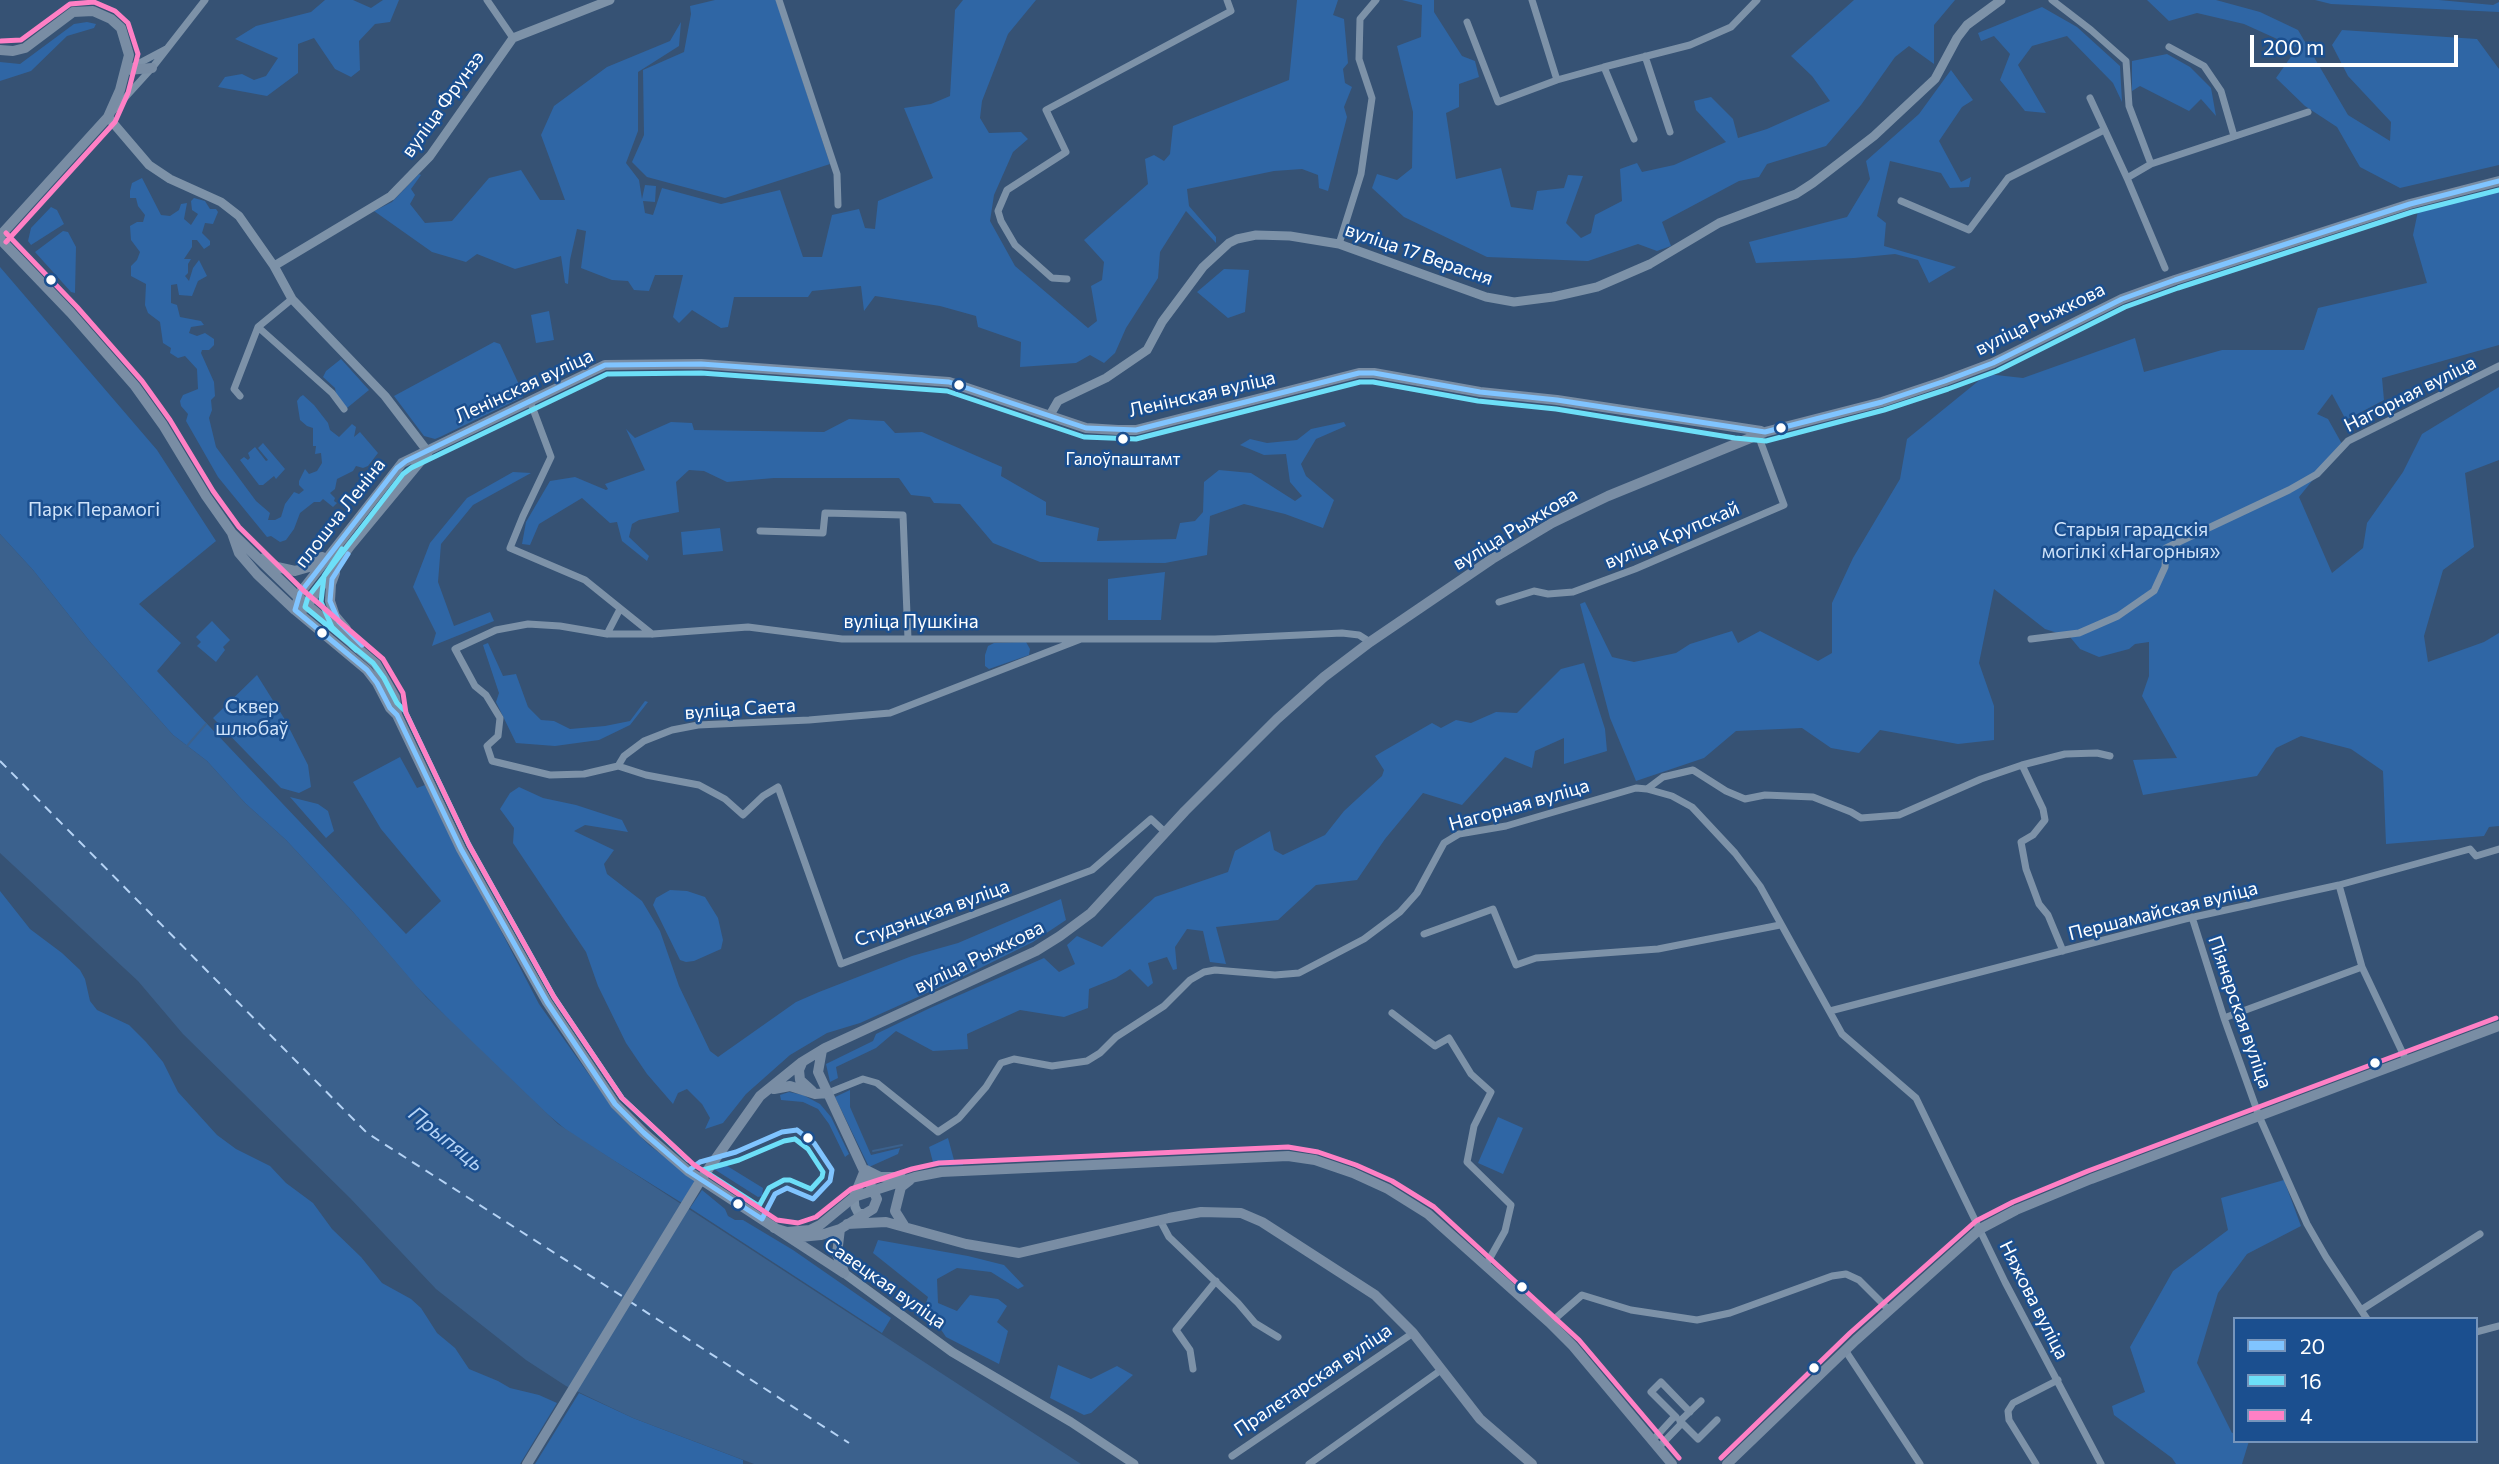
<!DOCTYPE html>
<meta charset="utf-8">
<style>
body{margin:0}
#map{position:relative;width:2499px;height:1464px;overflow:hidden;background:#365274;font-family:Commissioner,sans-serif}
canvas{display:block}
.legend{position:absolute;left:2233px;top:1317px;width:245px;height:126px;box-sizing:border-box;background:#1b4f8f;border:2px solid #7695bc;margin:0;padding:9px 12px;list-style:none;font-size:21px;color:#fff}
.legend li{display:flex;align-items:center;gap:14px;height:35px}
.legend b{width:35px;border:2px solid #7695bc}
.scale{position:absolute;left:2250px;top:35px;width:208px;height:32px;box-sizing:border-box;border:4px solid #fff;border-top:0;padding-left:9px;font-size:21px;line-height:24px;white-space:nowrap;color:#fff;-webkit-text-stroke:5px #1b4f8f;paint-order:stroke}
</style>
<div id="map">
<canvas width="2499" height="1464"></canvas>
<ul class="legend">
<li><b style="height:9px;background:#80c4ff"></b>20</li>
<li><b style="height:9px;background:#6ddff8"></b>16</li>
<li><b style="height:9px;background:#ff80c5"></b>4</li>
</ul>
<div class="scale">200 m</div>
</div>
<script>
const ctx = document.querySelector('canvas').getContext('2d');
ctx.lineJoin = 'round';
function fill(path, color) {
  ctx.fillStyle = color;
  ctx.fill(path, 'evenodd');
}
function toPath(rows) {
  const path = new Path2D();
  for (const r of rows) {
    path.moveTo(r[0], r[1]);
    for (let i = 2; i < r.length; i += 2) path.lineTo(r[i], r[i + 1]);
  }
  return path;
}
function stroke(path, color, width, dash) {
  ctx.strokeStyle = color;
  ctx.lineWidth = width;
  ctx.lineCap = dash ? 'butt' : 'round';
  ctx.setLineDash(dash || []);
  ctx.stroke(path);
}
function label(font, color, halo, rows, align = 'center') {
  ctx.font = font + ' Commissioner,sans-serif';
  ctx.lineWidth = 5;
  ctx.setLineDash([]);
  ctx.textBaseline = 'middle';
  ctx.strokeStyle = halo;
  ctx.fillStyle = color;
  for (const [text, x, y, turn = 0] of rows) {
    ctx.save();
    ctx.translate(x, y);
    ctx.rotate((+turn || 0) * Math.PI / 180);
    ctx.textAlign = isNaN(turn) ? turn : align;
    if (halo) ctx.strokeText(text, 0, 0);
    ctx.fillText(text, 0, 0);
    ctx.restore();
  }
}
fill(toPath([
 [325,0,353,0,371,8,383,0,399,0,390,22,375,24,359,41,360,70,351,77,335,69,314,38,298,44,298,73,267,96,218,87,225,77,242,74,254,80,266,76,278,58,235,39,256,26,311,12],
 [715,0,776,0,830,164,725,198,647,177,632,162,644,135,643,70,684,52,691,14,690,6],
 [963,0,1036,0,1008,34,982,101,980,118,989,133,1021,132,1028,139,1013,152,994,195,990,221,1015,266,1088,328,1097,321,1091,286,1102,280,1104,262,1084,240,1148,184,1145,159,1154,155,1164,161,1170,154,1173,126,1289,80,1297,0,1338,0,1333,15,1344,19,1348,63,1343,69,1345,83,1352,87,1344,107,1347,117,1328,191,1319,188,1318,175,1302,169,1274,171,1187,189,1189,206,1216,237,1216,243,1186,211,1160,252,1158,278,1126,328,1115,353,1104,363,1090,355,1076,363,1020,367,1021,342,978,327,976,316,940,306,875,296,864,311,861,286,812,291,808,297,734,297,728,327,721,328,692,310,679,323,673,317,683,275,655,275,649,291,634,290,628,281,612,280,581,268,586,231,577,229,570,260,568,284,565,283,561,256,515,269,477,254,466,262,432,252,374,211,392,202,419,174,421,175,411,189,415,195,410,204,425,223,452,221,489,178,521,170,540,200,565,200,541,135,554,106,607,67,670,41,681,22,679,46,638,72,638,131,626,163,639,180,642,199,645,185,656,186,655,202,643,201,645,213,653,215,662,188,721,204,780,190,803,257,822,257,832,215,859,209,865,228,875,229,878,201,933,178,904,108,931,104,950,96,955,10],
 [1402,0,1434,0,1434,12,1462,56,1475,61,1479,77,1459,84,1459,107,1446,113,1456,179,1501,168,1511,207,1533,210,1537,191,1564,188,1568,175,1583,176,1566,223,1581,238,1591,233,1595,215,1622,201,1620,169,1637,163,1642,172,1674,165,1726,142,1696,110,1694,101,1711,97,1733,119,1738,138,1767,129,1830,101,1812,76,1791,56,1854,0,1955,0,1934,25,1934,64,1909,46,1895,57,1861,105,1826,146,1767,164,1759,177,1739,181,1662,222,1671,246,1657,251,1638,244,1588,261,1487,257,1404,217,1372,188,1377,174,1397,180,1412,168,1413,112,1397,46,1421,37,1422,5],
 [2147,0,2216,0,2260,12,2298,30,2348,115,2390,141,2391,122,2348,76,2332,45,2342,30,2477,39,2499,69,2499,165,2400,188,2360,167,2337,127,2305,106,2276,78,2297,48,2244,24,2197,13,2169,21],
 [2315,0,2439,0,2493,5,2499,2,2499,12,2331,4],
 [2042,7,2077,27,2120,66,2122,102,2113,83,2067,36,2032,46,2018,65,2046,113,2025,111,2000,80,2010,54,1994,36,1981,41,1978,33],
 [87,22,96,24,94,28,67,36,31,71,0,81,0,62,20,64,74,24],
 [2167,54,2190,67,2211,88,2216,116,2201,99,2189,111,2140,86,2132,91,2132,61],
 [1951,70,1973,100,1962,107,1939,141,1961,182,1971,177,1969,187,1950,188,1941,173,1890,161,1877,216,1886,223,1884,246,1956,267,1929,283,1918,260,1895,254,1854,258,1756,263,1749,242,1847,217,1870,179,1866,161,1919,114],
 [142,178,161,215,170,216,179,210,181,204,187,203,184,219,191,225,198,214,192,210,191,201,194,198,205,201,210,209,216,209,218,212,213,224,205,223,202,233,210,241,210,245,204,249,197,240,192,240,192,247,184,259,191,259,188,264,188,273,185,276,189,281,193,268,199,260,207,276,198,281,192,296,179,295,177,284,171,285,171,303,177,305,180,317,201,321,204,325,191,327,189,333,197,336,205,333,214,339,214,345,209,350,202,350,201,353,214,382,215,396,211,400,212,410,209,418,216,447,256,501,270,513,268,520,275,520,281,517,285,504,294,492,299,494,304,490,299,485,299,481,305,469,309,474,317,471,322,463,321,453,315,454,316,446,313,446,313,428,307,426,300,420,297,401,300,397,303,395,314,405,328,423,330,430,339,437,352,424,356,427,354,437,360,432,378,453,368,466,363,468,356,466,353,471,337,479,335,489,330,493,335,498,334,501,337,503,333,507,323,499,320,502,314,502,300,513,294,529,286,540,280,542,271,536,267,537,218,477,186,421,188,414,181,406,180,401,183,395,198,389,197,369,185,356,178,358,170,353,171,348,163,343,160,322,148,313,145,305,146,284,131,276,131,266,137,260,140,252,131,240,130,226,137,222,143,222,145,215,138,206,136,198,130,198,130,191,132,183],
 [2499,190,2499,345,2382,378,2384,400,2346,420,2332,394,2317,414,2328,419,2342,444,2299,497,2332,573,2363,548,2367,523,2403,472,2422,434,2499,387,2499,460,2465,473,2474,547,2443,570,2424,636,2428,662,2484,642,2499,633,2499,826,2489,827,2484,836,2386,844,2383,771,2351,749,2301,736,2276,748,2257,776,2143,795,2133,760,2177,758,2142,696,2149,676,2149,642,2135,644,2129,649,2099,657,2080,649,2070,637,2045,629,1994,589,1979,663,1994,706,1994,740,1958,744,1880,730,1859,753,1831,748,1802,728,1736,731,1704,758,1636,781,1610,718,1580,604,1585,602,1612,657,1634,662,1676,653,1690,644,1732,631,1738,643,1760,631,1818,661,1832,653,1832,603,1853,558,1900,479,1907,439,1987,374,2023,378,2135,338,2144,372,2222,350,2304,350,2318,308,2427,283,2413,235,2418,211],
 [51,207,57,210,64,224,31,245,28,241,31,228],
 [63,231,68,232,76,247,75,293,71,292,35,252],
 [0,267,157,450,216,541,139,604,181,643,157,671,406,934,441,901,381,829,353,782,400,757,417,788,425,785,539,1004,614,1110,649,1145,695,1180,682,1203,571,1134,545,1112,470,1041,415,985,353,912,286,840,245,803,207,761,173,735,91,643,33,570,0,534],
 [1224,269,1249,270,1245,312,1228,318,1197,292],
 [549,311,554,340,536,343,531,315],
 [494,342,500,344,523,393,523,397,440,437,435,439,424,436,394,396],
 [341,359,369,390,347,408,336,394,335,388,323,377,326,371],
 [849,419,884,421,895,433,922,432,1002,467,1001,476,1046,502,1046,515,1099,528,1097,541,1176,539,1180,523,1195,521,1203,512,1204,482,1219,470,1251,473,1295,501,1302,496,1290,482,1286,454,1264,455,1240,445,1250,439,1267,443,1297,440,1311,429,1344,422,1346,426,1316,439,1301,464,1306,476,1334,500,1323,528,1285,514,1244,504,1210,516,1207,555,1165,563,1040,562,993,543,960,504,934,503,930,497,911,495,899,478,774,478,727,482,704,471,689,470,676,482,679,512,639,520,632,524,629,537,649,556,647,561,622,541,617,522,610,523,582,498,539,524,530,545,522,544,526,522,550,481,575,477,606,490,608,489,605,484,645,470,626,429,635,438,671,422,692,423,694,430,824,432],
 [263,443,285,469,276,479,274,476,263,485,259,485,240,460,244,457,248,460,250,458,248,453,255,447,266,461,268,460,258,448],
 [513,472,531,473,473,505,441,544,438,582,454,626,490,612,494,621,432,646,436,633,413,587,430,543,467,498],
 [720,528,723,551,683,555,681,532],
 [1165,572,1161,620,1108,620,1108,579],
 [212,621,230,640,223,647,225,650,216,662,197,646,201,642,196,637],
 [1026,642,1030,649,1029,655,989,669,985,666,985,655,988,646,994,643],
 [488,643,503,676,516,674,528,707,541,720,554,721,570,729,605,726,630,721,645,701,648,702,630,725,599,740,555,746,516,743,496,702,499,693,483,645],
 [1584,663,1605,729,1607,751,1564,764,1564,738,1535,751,1532,768,1505,757,1462,805,1423,793,1385,839,1357,880,1316,885,1278,920,1216,927,1226,964,1210,962,1203,931,1187,929,1175,947,1177,969,1173,970,1167,957,1148,963,1153,983,1148,987,1130,969,1116,978,1089,989,1088,1008,1064,1017,1020,1010,967,1034,968,1049,933,1051,896,1031,876,1048,836,1067,838,1078,830,1082,826,1064,873,1041,876,1034,930,1008,1044,958,1059,972,1075,964,1067,945,1077,936,1102,947,1155,897,1228,872,1235,851,1270,831,1274,850,1283,855,1325,835,1344,811,1382,776,1384,770,1375,756,1432,723,1441,728,1456,720,1471,723,1496,712,1517,713,1561,669],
 [257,675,284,718,308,765,311,787,299,793,281,788,213,718],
 [519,787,543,798,576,805,622,820,628,832,585,825,574,831,614,850,604,864,607,874,642,901,660,931,679,986,710,1051,718,1057,796,1002,819,992,912,956,958,943,1061,899,1066,920,1033,942,958,979,860,1023,827,1033,790,1055,746,1094,723,1123,705,1129,710,1118,702,1104,687,1089,678,1093,673,1104,647,1074,626,1043,598,986,586,952,513,843,514,828,500,809,510,793],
 [290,797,318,804,328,811,334,831,326,838],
 [670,890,687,891,705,897,718,918,723,940,721,949,694,961,686,962,680,960,653,905,656,898],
 [0,891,30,929,62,953,80,970,85,979,90,1001,97,1010,129,1025,146,1042,163,1062,178,1092,217,1135,236,1149,270,1166,286,1183,313,1203,332,1229,361,1257,382,1283,411,1299,421,1308,437,1333,455,1348,469,1369,498,1381,510,1388,539,1395,557,1403,520,1464,0,1464],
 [850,1090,850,1107,871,1155,900,1148,898,1154,869,1167,835,1097],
 [789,1092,803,1095,820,1104,831,1117,849,1154,845,1157,829,1124,818,1109,803,1102,781,1100,780,1095],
 [1498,1117,1523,1128,1503,1174,1478,1163],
 [948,1138,954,1160,963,1160,963,1165,934,1166,929,1147],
 [719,1161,763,1188,762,1196,758,1197,714,1169],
 [2284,1180,2301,1226,2247,1254,2218,1293,2197,1363,2232,1433,2235,1432,2235,1441,2249,1441,2242,1464,2176,1464,2172,1458,2114,1415,2112,1406,2145,1392,2130,1347,2173,1271,2228,1230,2221,1198],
 [702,1190,725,1209,728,1216,735,1220,743,1220,793,1250,891,1318,882,1333,690,1208],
 [878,1240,968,1256,1004,1265,1024,1286,1018,1289,991,1272,957,1268,937,1279,938,1303,957,1311,970,1295,998,1299,1007,1306,997,1322,1008,1331,999,1364,946,1337,925,1306,928,1297,873,1253],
 [1058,1365,1091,1379,1117,1366,1133,1375,1091,1413,1084,1415,1050,1398],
 [579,1393,633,1418,743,1460,743,1464,535,1464]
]), '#2f66a5');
fill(toPath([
 [0,534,33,570,91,643,173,735,207,761,245,803,286,840,353,912,426,997,558,1124,1081,1464,754,1464,633,1418,566,1386,526,1360,436,1289,350,1198,183,1034,138,981,0,853]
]), '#3b618d');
stroke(toPath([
 [186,747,206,724],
 [873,1151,902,1145]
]), '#3b618d', 2);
stroke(toPath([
 [0,761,367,1133,625,1298],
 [629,1301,849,1443]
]), '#b5d3f5', 2, [9, 7]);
stroke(toPath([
 [487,0,513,38],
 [779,0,837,174,838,205],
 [1532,0,1557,80],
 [2052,0,2091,30,2126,61,2129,106,2151,164],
 [1467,22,1498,102,1557,80,1604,67,1634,139],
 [2169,47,2204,66,2221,91,2234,136],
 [1645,56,1670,132],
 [1604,67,1690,45,1731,27,1757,0],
 [130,68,166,49],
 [2090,98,2127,178,2165,268],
 [113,111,152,68,205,0],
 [2127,178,2151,164,2308,112],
 [1901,201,1969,230,2008,178,2104,130],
 [1339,244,1361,174,1372,98,1359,59,1360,19,1376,0],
 [1067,279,1052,278,1015,245,1001,221,998,211,1007,190,1066,152,1046,110,1231,11,1227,0],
 [258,327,332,393,344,409],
 [240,396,234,389,258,327,292,299],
 [530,401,551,457,523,516,510,548,585,580,652,634],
 [760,531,823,533,825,513,903,515,908,639],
 [1499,602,1534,591,1548,594,1573,592,1635,569,1784,505,1758,435],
 [607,634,620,609],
 [1081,639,890,713,809,720,698,725,672,730,644,741,624,756,618,766,584,774,550,775,492,761,487,746,498,736,500,718,486,695,475,686,455,649,496,630,528,624,560,626,607,634,653,634,748,627,842,639,1215,639,1342,633,1359,635,1370,642],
 [2031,639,2079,633,2118,616,2154,591,2165,567,2166,548,2289,490,2317,474,2348,441,2499,366],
 [2022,765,2043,809,2045,820,2033,835,2021,842,2026,869,2039,904,2048,915,2063,951],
 [618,766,646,775,699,785,725,799,743,815,763,796,778,787,841,964,1092,870,1151,819,1166,833],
 [1647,789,1672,796,1692,807,1735,853,1760,886,1842,1034,1916,1098,2005,1282,2101,1464],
 [2339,885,2362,967,2406,1060],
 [2192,917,2224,1018,2259,1116,2307,1224,2326,1257,2367,1319],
 [1424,934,1493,909,1516,965,1536,958,1658,949,1780,925],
 [1830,1011,2185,919,2339,885,2470,849,2476,856,2499,849],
 [1392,1013,1435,1046,1449,1038,1471,1074,1491,1092,1474,1126,1467,1162,1511,1205,1505,1231,1486,1265],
 [2224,1018,2362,967],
 [828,1093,863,1079,877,1083,938,1132,959,1118,986,1087,1001,1063,1014,1059,1052,1066,1087,1061,1100,1053,1116,1037,1164,1006,1190,980,1204,972,1215,970,1275,975,1299,973,1364,939,1400,912,1417,893,1444,843,1459,834,1506,826,1636,788,1647,789,1663,777,1693,770,1726,791,1745,799,1765,795,1813,797,1851,812,1861,818,1899,815,1981,779,2022,765,2065,754,2097,753,2110,756],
 [1160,1220,1169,1237,1238,1303,1255,1323,1278,1337],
 [2361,1310,2480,1234],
 [1550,1323,1582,1295,1631,1310,1697,1320,1730,1313,1832,1276,1846,1274,1859,1280,1888,1309],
 [2476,1332,2499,1326],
 [1845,1350,1920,1464],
 [1193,1369,1190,1350,1176,1330,1216,1281],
 [1675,1416,1651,1392,1661,1382,1690,1412],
 [1680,1421,1701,1401],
 [1653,1440,1675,1416,1676,1417],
 [1659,1447,1682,1423,1698,1439,1717,1420],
 [1232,1456,1413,1333],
 [1309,1464,1441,1370],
 [2036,1464,2009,1420,2008,1411,2013,1403,2058,1380]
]), '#7d92a8', 7);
stroke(toPath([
 [108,117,149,165,170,179,221,202,239,216,274,266,292,299,385,396,428,452],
 [274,266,391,196,430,156,513,38,610,0],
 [1050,415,1058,401,1064,398,1106,378,1147,350,1162,322,1203,267,1229,243,1237,239,1256,235,1290,236,1339,244,1486,297,1514,302,1553,297,1597,287,1650,264,1719,223,1796,194,1813,183,1874,136,1935,79,1957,38,1967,25,2001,0],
 [854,1197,855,1207,858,1213,866,1214],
 [844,1273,952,1352,1071,1422,1134,1464]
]), '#7d92a8', 9);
stroke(toPath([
 [0,50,13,51,25,48,73,12,93,11,111,19,121,28,129,55,120,90,108,117,0,236],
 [127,70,152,68],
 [0,239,71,313,135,386,163,425,206,496,232,533,298,597,376,664,395,697,397,715],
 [232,533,239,553,257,574,295,610,367,670,377,683,390,708,397,715,461,849,547,1002,615,1104,644,1133,688,1171,844,1273],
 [264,558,277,567,295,571,309,567,322,557],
 [335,573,331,584,330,601,335,616,346,629],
 [305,608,350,546,428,452],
 [295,610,300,593,402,463,605,365,701,364,949,382,1086,428,1118,430,1136,430,1359,373,1374,373,1480,392,1557,400,1761,431],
 [802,1063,799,1070,800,1080,812,1091],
 [774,1089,790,1086,815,1094,828,1093],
 [866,1170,880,1177,901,1177],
 [854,1197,865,1170],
 [847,1224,886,1222,966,1244,1019,1253,1169,1218,1201,1212,1241,1213,1262,1222,1375,1295,1413,1333,1480,1419,1532,1464],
 [905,1227,895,1211,901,1187,910,1180],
 [774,1228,787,1232,810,1230,820,1225,854,1197,915,1177,941,1172,1288,1156,1315,1160,1353,1173,1388,1189,1428,1214,1550,1323,1573,1346,1672,1464],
 [840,1229,837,1254,844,1272],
 [800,1237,821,1235,840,1229,873,1209,877,1199,818,1072,822,1050],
 [527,1464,702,1178,760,1096,802,1062,825,1048,1036,951,1060,936,1091,913,1185,811,1277,719,1324,677,1370,642,1492,559,1552,523,1608,496,1765,432,1882,402,1945,381,1993,363,2122,299,2175,280,2410,204,2499,181],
 [1727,1464,1856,1340,1980,1229,2016,1210,2091,1179,2499,1026]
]), '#798da4', 10);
stroke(toPath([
 [348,554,332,579,330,601,339,622,362,645],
 [797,1130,814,1143,832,1170,830,1181,813,1199,787,1188,775,1194,762,1219,688,1171,700,1162,736,1152,782,1132,797,1130],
 [688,1171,644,1133,615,1104,547,1002,461,849,397,715,390,708,377,683,367,670,295,610,300,593,397,468,406,461,605,365,701,364,949,382,1086,428,1136,430,1359,373,1374,373,1480,392,1557,400,1765,432,1882,402,1945,381,1993,363,2122,299,2175,280,2410,204,2499,181]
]), '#80c4ff', 5);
stroke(toPath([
 [342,549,324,576,321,602,332,627,356,650],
 [795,1139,808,1149,823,1172,822,1177,811,1189,790,1180,784,1180,769,1188,759,1206,703,1170,739,1160,784,1141,795,1139],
 [688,1160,622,1098,554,997,469,845,405,711,397,703,384,678,373,663,305,607,308,597,403,474,411,468,607,374,701,373,947,391,1084,437,1136,439,1360,382,1373,382,1478,401,1556,409,1735,438,1766,441,1884,410,1948,389,1997,371,2125,307,2178,288,2412,212,2499,190]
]), '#6ddff8', 5);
stroke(toPath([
 [1,41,21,40,70,4,94,2,115,11,128,23,138,54,128,93,115,122,6,242],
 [6,233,77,307,142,381,170,420,213,491,239,527,304,591,383,659,403,693,406,713,469,845,554,997,622,1098,693,1164,777,1220,798,1223,816,1217,851,1189,912,1169,939,1163,1288,1147,1318,1152,1356,1165,1392,1181,1434,1207,1579,1340,1679,1458],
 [1721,1458,1850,1333,1976,1221,2013,1202,2088,1171,2496,1018]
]), '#ff80c5', 5);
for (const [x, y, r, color] of [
 [51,280,6,"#fff"],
 [959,385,6,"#fff"],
 [1781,428,6,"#fff"],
 [1123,439,6,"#fff"],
 [322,633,6,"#fff"],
 [2375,1063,6,"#fff"],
 [808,1138,6,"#fff"],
 [738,1204,6,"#fff"],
 [1522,1287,6,"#fff"],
 [1814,1368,6,"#fff"]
]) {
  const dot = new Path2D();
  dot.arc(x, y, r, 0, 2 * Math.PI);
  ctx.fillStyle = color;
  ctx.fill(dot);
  stroke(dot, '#1b4f8f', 2.5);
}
label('17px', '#fff', '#1b4f8f', [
 ["Галоўпаштамт",1123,459]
]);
label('19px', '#fff', '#1b4f8f', [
 ["вуліца Фрунзэ",443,104,-54],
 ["вуліца 17 Верасня",1419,254,19],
 ["вуліца Рыжкова",2040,319,-26],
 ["Ленінская вуліца",524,386,-25],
 ["Ленінская вуліца",1202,394,-13],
 ["Нагорная вуліца",2410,394,-27],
 ["плошча Леніна",340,513,-52],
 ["вуліца Рыжкова",1515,529,-31],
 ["вуліца Крупскай",1672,535,-23],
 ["вуліца Пушкіна",911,622],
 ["вуліца Саета",740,709,-4],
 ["Нагорная вуліца",1519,805,-16],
 ["Першамайская вуліца",2163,911,-14],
 ["Студэнцкая вуліца",932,913,-20],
 ["вуліца Рыжкова",979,957,-26],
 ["Піянерская вуліца",2240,1012,71],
 ["Савецкая вуліца",885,1283,35],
 ["Няжова вуліца",2034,1300,63],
 ["Пралетарская вуліца",1313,1380,-34]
]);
label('19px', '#cfe3fa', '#1b4f8f', [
 ["Парк Перамогі",94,510],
 ["Старыя гарадскія",2131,530],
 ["могілкі «Нагорныя»",2131,552],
 ["Сквер",252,707],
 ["шлюбаў",252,729]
]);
label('italic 21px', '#b5d3f5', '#1b4f8f', [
 ["Прыпяць",446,1139,39]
]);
</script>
